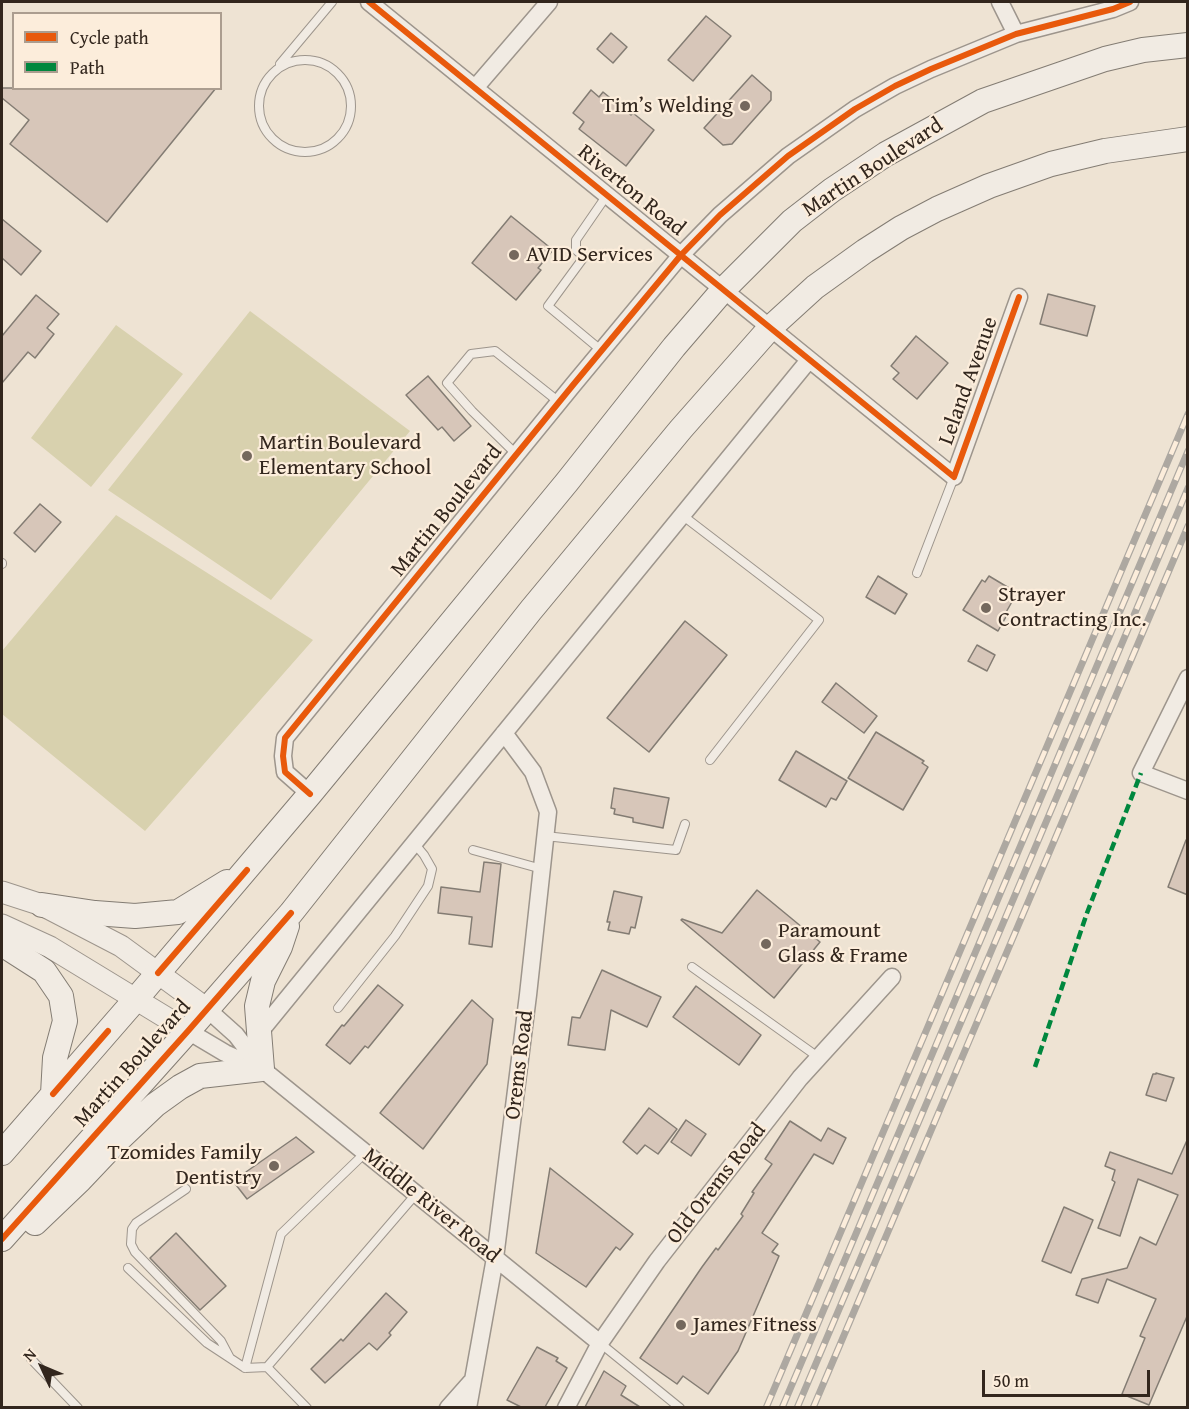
<!DOCTYPE html>
<meta charset="utf-8">
<style>
body{margin:0}
#map{position:relative;width:1189px;height:1409px;overflow:hidden;background:#eee3d3;font-family:"Gentium Book Plus",serif}
canvas{display:block}
.frame{position:absolute;inset:0;border:3px solid #32261d;pointer-events:none}
.legend{position:absolute;left:12px;top:12px;width:210px;height:78px;box-sizing:border-box;background:#fceddb;border:2px solid #ab9d8f;margin:0;padding:8px 10px;list-style:none;font-size:18px;color:#32261d}
.legend li{display:flex;align-items:center;gap:12px;height:30px}
.legend b{width:30px;border:2px solid #ab9d8f}
.north{position:absolute;left:12px;top:1337px;width:60px;height:60px;-webkit-text-stroke:4px #fceddb;paint-order:stroke;rotate:314deg;font-size:16px;font-weight:700;line-height:24px;text-align:center;color:#32261d}
.north::after{content:'';display:block;margin:auto;width:21px;height:27px;background:#32261d;clip-path:polygon(50% 0,100% 100%,50% 72%,0 100%)}
.scale{position:absolute;left:982px;top:1370px;width:168px;height:27px;box-sizing:border-box;border:3px solid #32261d;border-top:0;padding-left:8px;font-size:18px;line-height:21px;white-space:nowrap;color:#32261d;-webkit-text-stroke:4px #fceddb;paint-order:stroke}
</style>
<div id="map">
<canvas width="1189" height="1409"></canvas>
<div class="frame"></div>
<ul class="legend">
<li><b style="height:8px;background:#e8590c"></b>Cycle path</li>
<li><b style="height:8px;background:#00873e"></b>Path</li>
</ul>
<div class="north">N</div>
<div class="scale">50 m</div>
</div>
<script>
const ctx = document.querySelector('canvas').getContext('2d');
ctx.lineJoin = 'round';
function fill(path, color) {
  ctx.fillStyle = color;
  ctx.fill(path, 'evenodd');
}
function toPath(rows) {
  const path = new Path2D();
  for (const r of rows) {
    if (r.length === 3) {
      path.moveTo(r[0] + r[2], r[1]);
      path.arc(r[0], r[1], r[2], 0, 2 * Math.PI);
      continue;
    }
    path.moveTo(r[0], r[1]);
    for (let i = 2; i < r.length; i += 2) path.lineTo(r[i], r[i + 1]);
  }
  return path;
}
function stroke(path, color, width, dash) {
  ctx.strokeStyle = color;
  ctx.lineWidth = width;
  ctx.lineCap = dash ? 'butt' : 'round';
  ctx.setLineDash(dash || []);
  ctx.stroke(path);
}
function label(font, color, halo, rows, align = 'center') {
  ctx.font = font + ' "Gentium Book Plus",serif';
  ctx.lineWidth = 4.5;
  ctx.setLineDash([]);
  ctx.textBaseline = 'middle';
  ctx.strokeStyle = halo;
  ctx.fillStyle = color;
  for (const [text, x, y, turn = 0] of rows) {
    ctx.save();
    ctx.translate(x, y);
    ctx.rotate((+turn || 0) * Math.PI / 180);
    ctx.textAlign = isNaN(turn) ? turn : align;
    if (halo) ctx.strokeText(text, 0, 0);
    ctx.fillText(text, 0, 0);
    ctx.restore();
  }
}
fill(toPath([
 [250,311,410,431,271,600,108,490],
 [116,325,183,374,91,487,31,438],
 [116,515,313,640,145,831,2,714,2,651]
]), '#d8d1ae');
const building = toPath([
 [706,16,731,36,693,81,668,60,706,16],
 [611,33,627,47,613,63,597,49,611,33],
 [752,75,771,92,771,100,732,144,723,145,704,128,752,75],
 [2,88,216,88,107,222,10,144,29,120,2,98,2,88],
 [591,90,599,97,603,92,631,115,633,113,654,130,626,166,579,129,584,122,573,113,591,90],
 [511,216,553,250,538,268,541,270,516,300,472,263,511,216],
 [2,219,41,251,21,275,2,258,2,219],
 [1048,294,1095,306,1087,336,1040,324,1048,294],
 [36,295,59,314,47,328,54,334,35,358,28,352,2,383,2,336,36,295],
 [916,336,948,363,917,399,893,379,899,373,891,366,916,336],
 [428,376,471,426,454,441,442,427,438,430,406,395,428,376],
 [40,504,61,522,35,552,14,533,40,504],
 [878,576,907,594,895,614,866,597,878,576],
 [989,576,1014,591,1010,598,1013,600,1005,614,1007,615,998,631,963,610,982,580,985,582,989,576],
 [685,621,727,655,649,752,607,718,685,621],
 [977,645,995,655,987,671,968,661,977,645],
 [836,683,877,716,864,733,822,702,836,683],
 [876,732,924,761,922,763,928,767,903,810,848,778,876,732],
 [796,751,847,781,836,800,831,798,826,807,779,780,796,751],
 [614,788,669,798,663,828,633,822,633,818,614,814,615,809,611,808,614,788],
 [1186,840,1188,841,1188,895,1168,887,1186,840],
 [484,862,501,864,492,947,469,944,472,917,438,913,441,887,480,892,484,862],
 [757,890,820,942,774,998,681,920,682,919,722,933,757,890],
 [614,891,642,897,635,928,631,927,629,934,608,930,610,922,607,922,614,891],
 [602,970,661,997,647,1027,611,1010,605,1050,568,1045,572,1017,580,1018,602,970],
 [378,985,403,1005,368,1048,365,1046,350,1064,326,1045,342,1025,344,1026,378,985],
 [696,986,761,1035,739,1065,673,1017,696,986],
 [472,1000,493,1019,487,1064,423,1149,380,1113,472,1000],
 [1156,1073,1174,1078,1166,1101,1146,1095,1153,1074,1156,1074,1156,1073],
 [649,1108,677,1129,658,1154,645,1145,637,1154,623,1142,649,1108],
 [686,1120,706,1134,691,1156,671,1142,686,1120],
 [790,1121,821,1141,828,1128,846,1138,833,1164,814,1154,762,1233,778,1244,772,1252,779,1256,738,1351,708,1394,683,1376,677,1384,640,1358,702,1267,716,1248,718,1250,743,1216,741,1214,754,1193,752,1192,772,1164,765,1159,790,1121],
 [296,1137,314,1152,247,1199,233,1181,296,1137],
 [1188,1138,1188,1314,1149,1405,1122,1394,1145,1338,1140,1336,1156,1299,1107,1279,1098,1303,1076,1295,1082,1279,1127,1268,1140,1237,1156,1245,1178,1195,1138,1179,1120,1236,1098,1228,1115,1182,1112,1180,1115,1170,1105,1166,1110,1152,1172,1174,1188,1138],
 [550,1168,633,1234,620,1250,616,1247,586,1287,536,1253,550,1168],
 [1064,1207,1093,1220,1071,1273,1042,1261,1064,1207],
 [176,1233,226,1286,200,1310,150,1258,176,1233],
 [386,1293,407,1312,389,1333,391,1335,377,1350,369,1343,325,1383,311,1369,341,1339,343,1341,386,1293],
 [537,1347,558,1358,556,1361,567,1368,545,1407,521,1407,507,1400,537,1347],
 [604,1371,626,1386,621,1395,640,1407,585,1407,604,1371]
]);
fill(building, '#d7c6b9');
stroke(building, '#837c73', 1.5);
const service = toPath([
 [305,106,46],
 [280,64,332,2],
 [602,351,548,306,584,257,576,250,576,240,607,195],
 [516,454,472,411,447,383,471,354,495,351,559,402],
 [682,515,819,620,710,760],
 [2,563,2,564],
 [917,573,954,477],
 [545,836,676,850,685,824],
 [473,850,542,869],
 [692,967,818,1057],
 [338,1008,395,936,428,886,432,869,424,855,414,843],
 [186,1189,136,1223,132,1229,131,1244,135,1252,221,1341,230,1358],
 [128,1268,207,1343,245,1368],
 [600,1343,680,1408],
 [31,1359,78,1408],
 [267,1367,416,1194],
 [307,1408,267,1367,245,1368,281,1234,365,1153]
]);
const minor = toPath([
 [369,2,954,477,1019,297],
 [1000,2,1016,34],
 [475,88,549,2],
 [1188,678,1141,773,1188,791],
 [310,794,285,772,283,756,285,738,573,385,681,255,720,215,788,156,855,109,895,86,931,69,1016,34,1113,9,1130,2],
 [207,1009,236,1035,262,1069,600,1343],
 [188,1031,225,1053,258,1068],
 [259,1033,809,360],
 [448,1408,471,1382],
 [468,1408,495,1258,528,995,548,812,533,772,504,733],
 [566,1408,600,1343,657,1261,800,1078,892,977]
]);
const tertiary = toPath([
 [2,892,42,905,121,946,207,1009],
 [2,925,50,947,188,1031]
]);
const secondary = toPath([
 [42,905,95,913,135,916,178,912,227,882],
 [2,944,44,971,61,996,65,1021,55,1058,53,1094],
 [2,1153,136,999,310,794,567,482,674,347,723,290,792,221,832,190,886,154,983,101,1105,59,1143,50,1188,45],
 [35,1223,80,1180,116,1142,155,1105,180,1087,200,1076,262,1069,257,1006,263,981,280,947,287,926],
 [2,1239,188,1031,291,913,531,610,681,429,770,328,815,287,865,251,901,228,937,209,989,186,1051,164,1105,151,1188,139]
]);
stroke(service, '#9d958c', 10);
stroke(minor, '#9d958c', 19);
stroke(tertiary, '#9d958c', 23);
stroke(secondary, '#837c73', 26);
stroke(service, '#f1ebe3', 8);
stroke(minor, '#f1ebe3', 16);
stroke(tertiary, '#f1ebe3', 21);
stroke(secondary, '#f1ebe3', 24);
const rail = toPath([
 [766,1408,1188,414],
 [782,1408,1188,451],
 [797,1408,1188,488],
 [813,1408,1188,526]
]);
stroke(rail, '#ada8a1', 7);
stroke(rail, '#fceddb', 4.5, [14]);
stroke(toPath([
 [1035,1067,1087,913,1141,773]
]), '#00873e', 4.5, [9, 4.5]);
stroke(toPath([
 [369,2,954,477,1019,297],
 [310,794,285,772,283,756,285,738,573,385,681,255,720,215,788,156,855,109,895,86,931,69,1016,34,1113,9,1130,2],
 [158,973,247,870],
 [53,1094,108,1031],
 [2,1239,188,1031,291,913]
]), '#e8590c', 6);
for (const [x, y, r, color] of [
 [745,106,6,"#74685d"],
 [514,255,6,"#74685d"],
 [247,456,6,"#74685d"],
 [986,608,6,"#74685d"],
 [766,944,6,"#74685d"],
 [274,1166,6,"#74685d"],
 [681,1325,6,"#74685d"]
]) {
  const dot = new Path2D();
  dot.arc(x, y, r, 0, 2 * Math.PI);
  ctx.fillStyle = color;
  ctx.fill(dot);
  stroke(dot, '#fceddb', 2);
}
label('22px', '#32261d', '#fceddb', [
 ["Tim’s Welding",733,106,"right"],
 ["AVID Services",526,255],
 ["Martin Boulevard",259,443],
 ["Elementary School",259,468],
 ["Strayer",998,595],
 ["Contracting Inc.",998,620],
 ["Paramount",778,931],
 ["Glass & Frame",778,956],
 ["Tzomides Family",262,1153,"right"],
 ["Dentistry",262,1178,"right"],
 ["James Fitness",693,1325]
], 'left');
label('22px', '#32261d', '#fceddb', [
 ["Martin Boulevard",873,168,-33],
 ["Riverton Road",631,191,39],
 ["Leland Avenue",969,381,-70],
 ["Martin Boulevard",447,511,-51],
 ["Martin Boulevard",133,1064,-48],
 ["Orems Road",520,1065,-83],
 ["Old Orems Road",717,1184,-52],
 ["Middle River Road",431,1206,39]
]);
</script>
